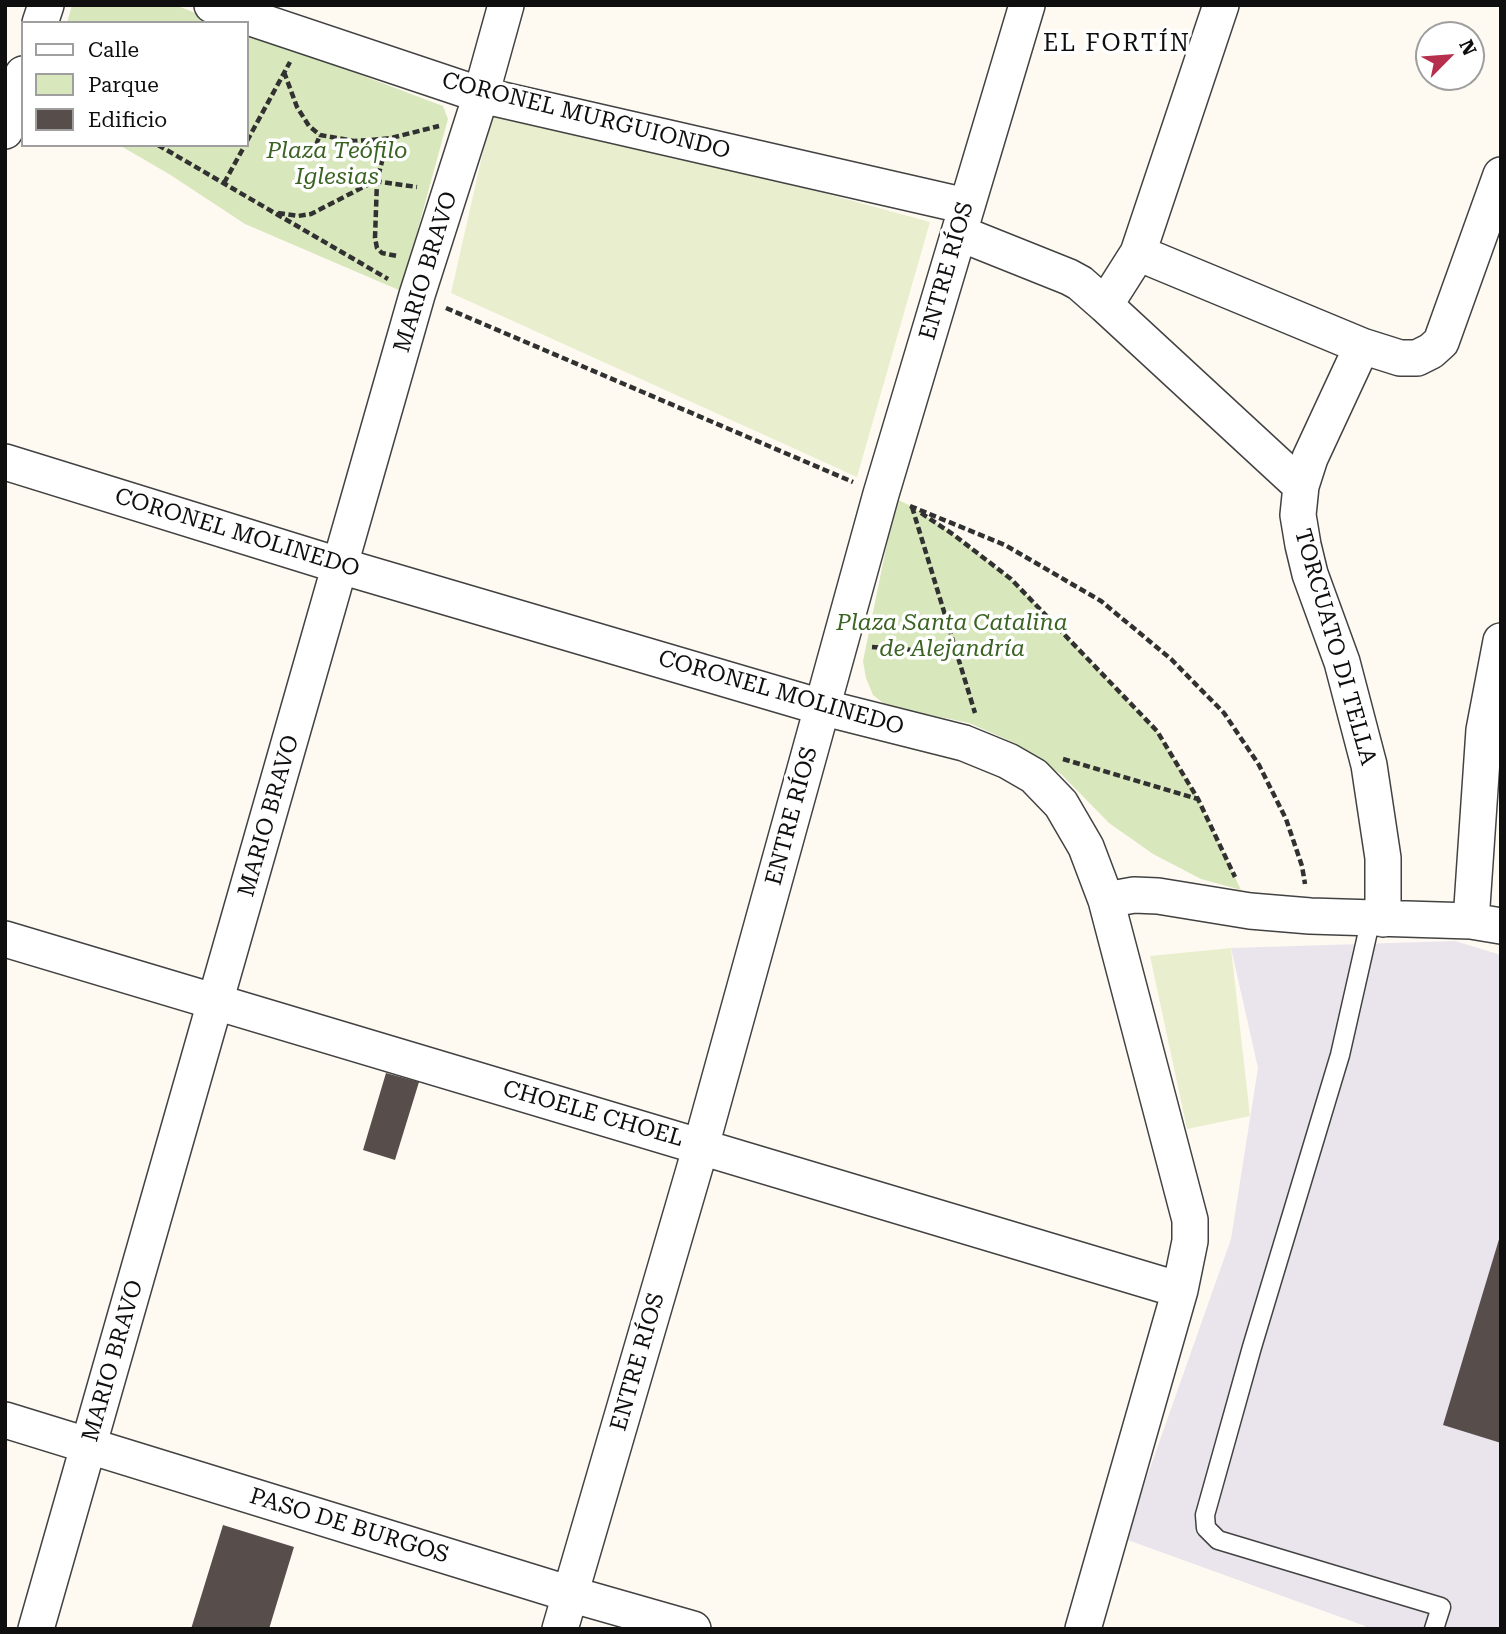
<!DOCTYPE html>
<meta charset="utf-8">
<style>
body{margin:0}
#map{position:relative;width:1506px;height:1634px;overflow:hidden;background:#fefaf2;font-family:"Roboto Serif",serif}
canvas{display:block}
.frame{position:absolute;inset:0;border:7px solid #0f0f0f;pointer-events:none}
.legend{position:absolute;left:21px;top:21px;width:228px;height:126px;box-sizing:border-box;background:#fff;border:2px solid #9f9f9f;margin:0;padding:9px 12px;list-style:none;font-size:21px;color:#0f0f0f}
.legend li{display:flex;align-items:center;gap:14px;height:35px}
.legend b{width:35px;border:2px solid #9f9f9f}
.north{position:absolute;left:1415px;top:21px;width:70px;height:70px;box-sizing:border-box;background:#fff;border:2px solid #9f9f9f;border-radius:50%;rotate:65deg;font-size:19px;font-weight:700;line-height:28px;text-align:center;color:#0f0f0f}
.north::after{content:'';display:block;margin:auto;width:24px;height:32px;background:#b62f4c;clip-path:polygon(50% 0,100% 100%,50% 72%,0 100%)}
</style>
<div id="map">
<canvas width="1506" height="1634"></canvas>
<div class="frame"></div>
<ul class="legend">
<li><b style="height:9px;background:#fff"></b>Calle</li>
<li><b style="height:19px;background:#d9e7bd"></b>Parque</li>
<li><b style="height:19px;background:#574e4c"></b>Edificio</li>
</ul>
<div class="north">N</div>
</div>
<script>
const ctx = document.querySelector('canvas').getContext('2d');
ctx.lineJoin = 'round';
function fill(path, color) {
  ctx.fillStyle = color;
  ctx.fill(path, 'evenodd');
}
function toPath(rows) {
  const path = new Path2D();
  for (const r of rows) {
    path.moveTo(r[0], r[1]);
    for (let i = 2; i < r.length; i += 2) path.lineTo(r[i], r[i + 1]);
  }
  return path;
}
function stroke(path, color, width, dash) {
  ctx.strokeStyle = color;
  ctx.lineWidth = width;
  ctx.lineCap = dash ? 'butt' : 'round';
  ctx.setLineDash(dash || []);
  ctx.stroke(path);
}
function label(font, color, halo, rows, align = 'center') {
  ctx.font = font + ' "Roboto Serif",serif';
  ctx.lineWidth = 7;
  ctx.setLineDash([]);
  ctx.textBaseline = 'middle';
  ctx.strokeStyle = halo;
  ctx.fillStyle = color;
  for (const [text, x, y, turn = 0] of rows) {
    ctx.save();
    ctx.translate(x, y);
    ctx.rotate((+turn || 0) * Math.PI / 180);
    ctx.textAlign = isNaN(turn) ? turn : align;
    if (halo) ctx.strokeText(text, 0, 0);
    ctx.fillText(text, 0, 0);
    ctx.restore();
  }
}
fill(toPath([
 [1455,941,1501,955,1501,1629,1364,1629,1365,1626,1125,1539,1231,1239,1258,1068,1231,948]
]), '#eae4ed');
fill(toPath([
 [72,5,175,5,221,23,67,23],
 [247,32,443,106,448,119,401,291,245,224,169,174,119,145,247,145],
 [896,499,911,506,954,535,1011,579,1157,731,1198,799,1241,890,1201,879,1153,854,1109,823,1062,775,1017,744,969,723,887,706,873,695,866,678,863,661]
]), '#d9e7bd');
fill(toPath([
 [494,103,930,222,857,477,451,293],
 [1231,948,1250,1116,1187,1129,1150,956]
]), '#e9efce');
fill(toPath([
 [386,1073,419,1082,395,1160,363,1150],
 [1500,1236,1501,1236,1501,1443,1443,1425],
 [223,1525,294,1547,269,1629,191,1629]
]), '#574e4c');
const service = toPath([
 [1371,918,1340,1055,1252,1347,1205,1515,1206,1528,1218,1540,1441,1607,1434,1629]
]);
const minor = toPath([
 [212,5,481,95,966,206],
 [40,23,46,5],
 [5,131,23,74],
 [959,233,1069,277,1080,283,1105,305,1138,253,1362,346,1400,358,1417,358,1431,351,1441,342,1501,175],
 [1138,253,1221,5],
 [1105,305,1301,486],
 [1362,346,1310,458,1301,486,1298,515,1303,545,1310,574,1342,662,1369,765,1383,858,1383,919],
 [5,462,341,566,821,707,964,743,1008,761,1034,776,1061,804,1086,847,1106,900,1190,1220,1190,1241,1180,1290,1083,1629],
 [1106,900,1134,895,1158,896,1250,911,1310,916,1471,921,1501,926],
 [1471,921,1484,730,1501,641],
 [5,939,1180,1290],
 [5,1420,570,1594,693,1629],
 [36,1629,417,295,481,95,506,5],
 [560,1629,701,1146,881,494,1027,5]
]);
stroke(service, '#424242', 21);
stroke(minor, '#424242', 38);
stroke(toPath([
 [284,72,297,107,309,126,320,135,354,141,371,140,391,138,439,126],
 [388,138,377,181,375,238,377,248,382,253,397,256],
 [247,141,290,62],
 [158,145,388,279],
 [316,145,320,135],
 [224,183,245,145],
 [278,213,298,216,311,214,375,181,417,187],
 [446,308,853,482],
 [910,506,1005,545,1101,601,1171,659,1224,713,1259,765,1286,819,1302,866,1305,884],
 [912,507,975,713],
 [921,513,954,535,1011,579,1157,731,1198,799,1235,877],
 [872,647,957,653],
 [1063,759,1198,799]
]), '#313131', 4.5, [7, 3.5]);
stroke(service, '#fff', 18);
stroke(minor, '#fff', 35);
label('23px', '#0f0f0f', '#fff', [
 ["CORONEL MURGUIONDO",586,116,14],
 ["ENTRE RÍOS",947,271,-74],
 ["MARIO BRAVO",426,272,-73],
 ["CORONEL MOLINEDO",237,533,17],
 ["TORCUATO DI TELLA",1335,647,74],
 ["CORONEL MOLINEDO",781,693,16],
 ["MARIO BRAVO",269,816,-74],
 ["ENTRE RÍOS",792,816,-75],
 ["CHOELE CHOEL",593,1114,16],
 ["MARIO BRAVO",113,1361,-74],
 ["ENTRE RÍOS",638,1362,-74],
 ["PASO DE BURGOS",349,1526,17]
]);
label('italic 23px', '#3b6323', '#fff', [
 ["Plaza Teófilo",337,151],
 ["Iglesias",337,177],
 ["Plaza Santa Catalina",952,623],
 ["de Alejandría",952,649]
]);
ctx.letterSpacing = '2px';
label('24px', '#0f0f0f', '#fff', [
 ["EL FORTÍN",1117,44]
]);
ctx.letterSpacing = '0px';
</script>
